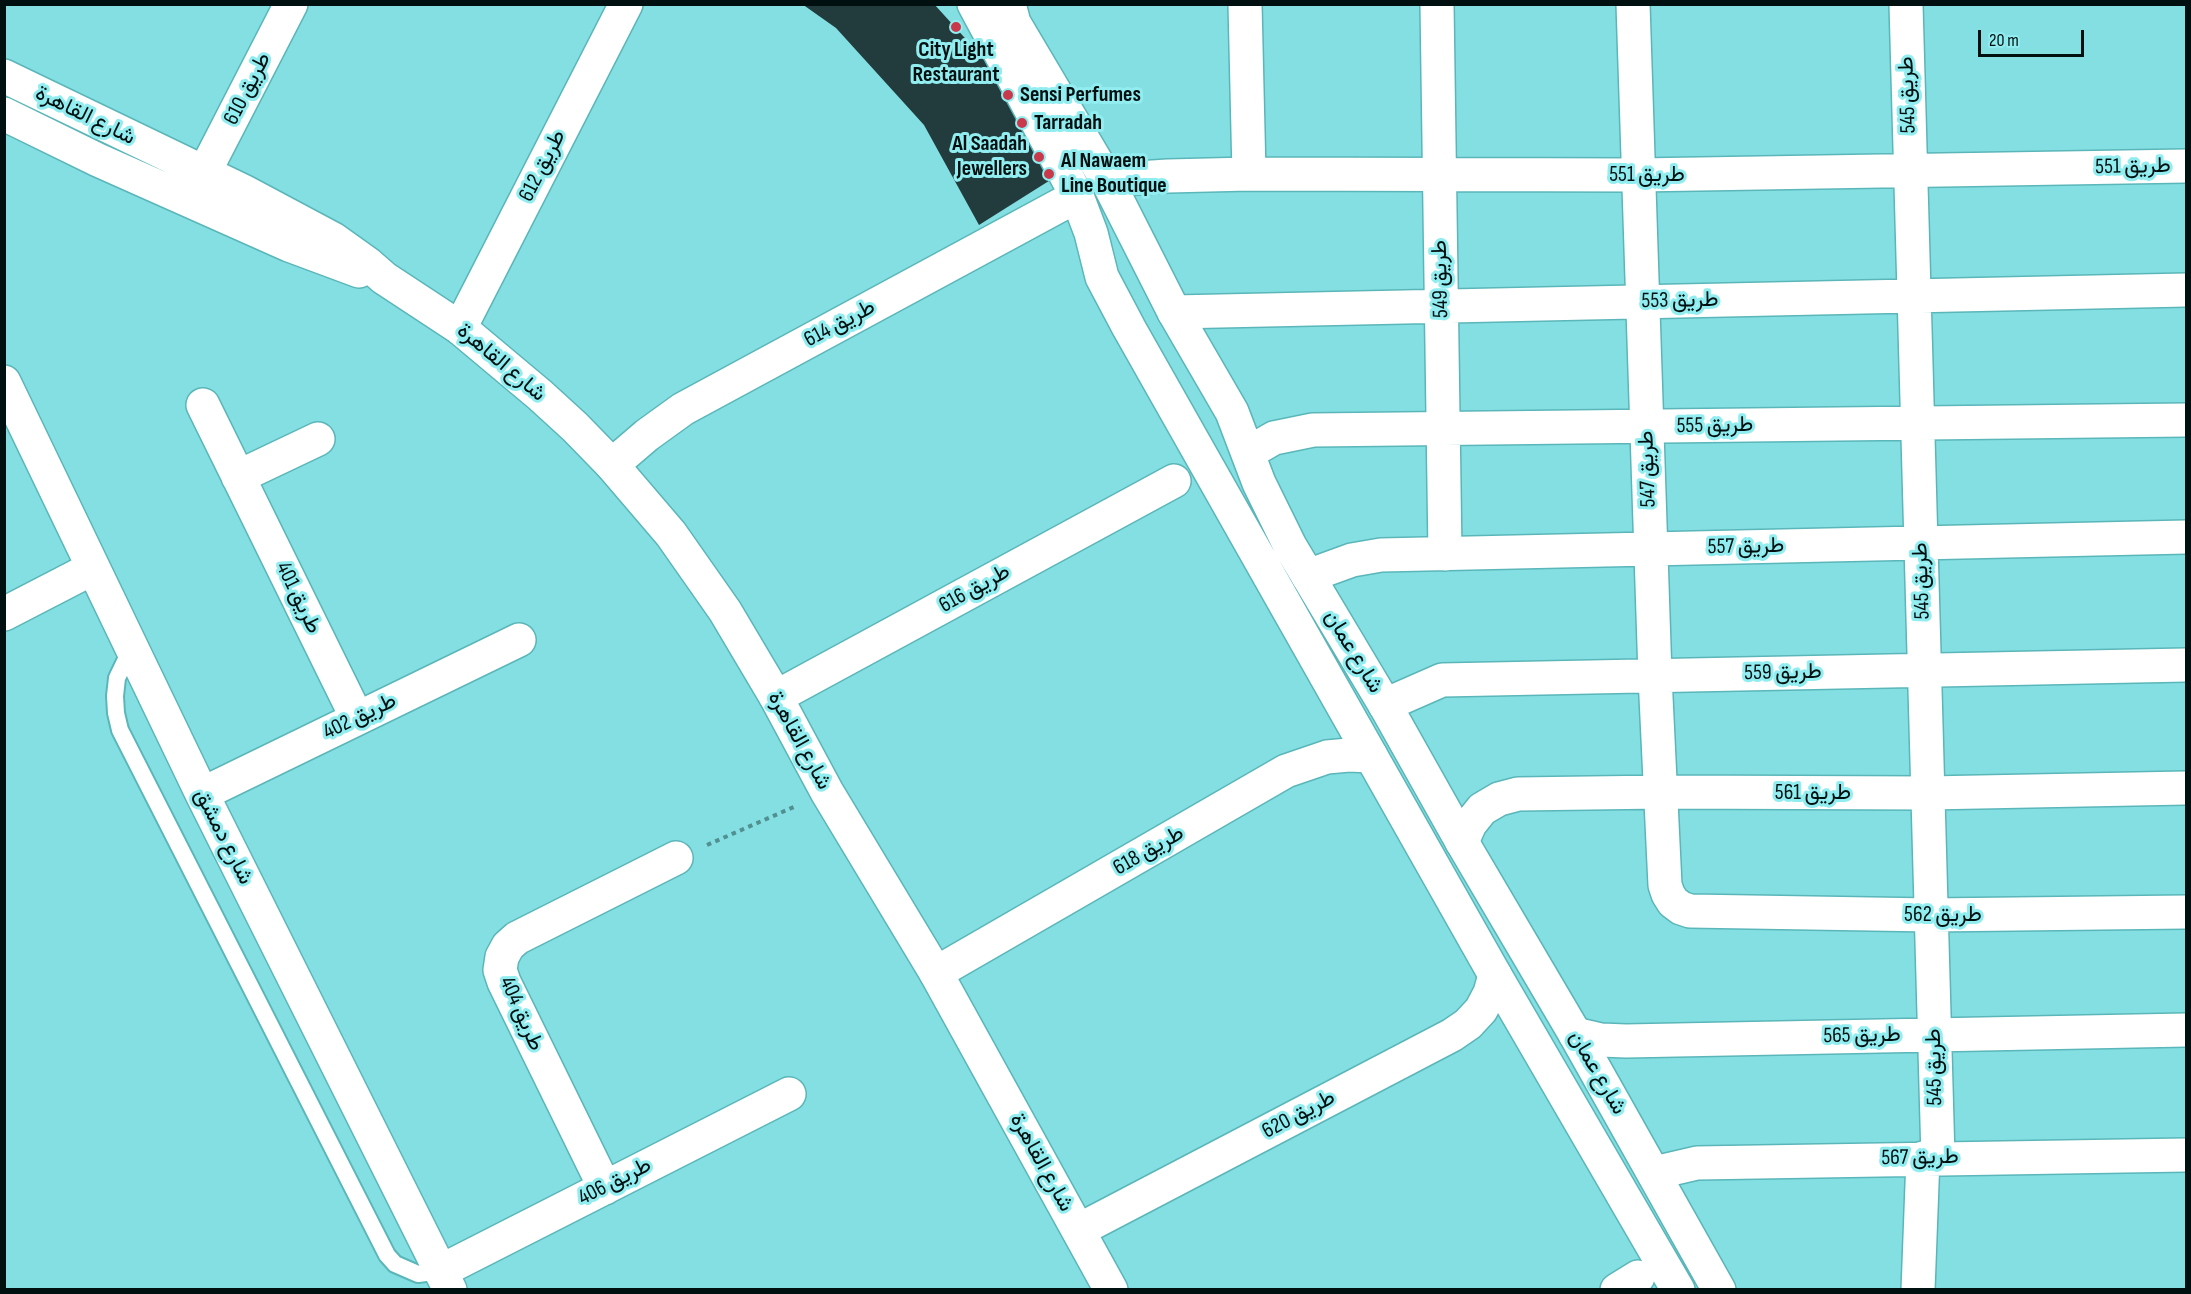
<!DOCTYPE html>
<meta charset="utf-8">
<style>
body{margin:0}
#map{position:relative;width:2191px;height:1294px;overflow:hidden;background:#84dfe2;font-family:"Sofia Sans Condensed",sans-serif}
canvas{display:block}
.frame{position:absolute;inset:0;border:6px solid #000f0f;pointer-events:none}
.scale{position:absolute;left:1978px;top:30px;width:106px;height:27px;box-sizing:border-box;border:3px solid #000f0f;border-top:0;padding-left:8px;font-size:18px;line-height:21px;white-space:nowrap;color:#000f0f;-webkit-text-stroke:4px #91edef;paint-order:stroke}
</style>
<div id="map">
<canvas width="2191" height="1294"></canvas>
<div class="frame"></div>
<div class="scale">20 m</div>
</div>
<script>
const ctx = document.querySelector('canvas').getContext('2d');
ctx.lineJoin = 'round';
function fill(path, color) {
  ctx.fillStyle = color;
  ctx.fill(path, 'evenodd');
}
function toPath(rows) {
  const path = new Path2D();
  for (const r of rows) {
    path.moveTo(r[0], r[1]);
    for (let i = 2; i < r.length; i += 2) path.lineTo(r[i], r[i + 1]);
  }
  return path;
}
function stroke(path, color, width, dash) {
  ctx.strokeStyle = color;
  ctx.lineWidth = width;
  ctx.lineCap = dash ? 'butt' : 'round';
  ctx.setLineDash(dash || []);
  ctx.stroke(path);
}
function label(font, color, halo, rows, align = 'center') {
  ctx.font = font + ' "Sofia Sans Condensed",Vazirmatn,sans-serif';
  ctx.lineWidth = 6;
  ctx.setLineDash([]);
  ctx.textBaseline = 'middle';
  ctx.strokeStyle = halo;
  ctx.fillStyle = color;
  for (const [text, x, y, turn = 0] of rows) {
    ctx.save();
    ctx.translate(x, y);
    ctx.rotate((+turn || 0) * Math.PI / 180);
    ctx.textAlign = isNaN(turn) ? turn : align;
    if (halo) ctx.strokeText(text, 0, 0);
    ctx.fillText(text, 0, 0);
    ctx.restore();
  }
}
fill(toPath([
 [802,4,934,4,994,70,1052,179,979,225,924,125,836,28]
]), '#223c3d');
const service = toPath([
 [131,649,117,678,115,696,116,713,120,730,387,1255,395,1264,418,1274,441,1271]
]);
const minor = toPath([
 [1245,4,1249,174],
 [1437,4,1445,554],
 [1633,4,1655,676,1665,885,1668,894,1673,902,1681,908,1690,911,1931,915,2186,912],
 [1906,4,1938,1158],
 [204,173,291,4],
 [1107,180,1168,176,1249,174,1638,175,2186,166],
 [1174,312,2186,290],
 [460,328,626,4],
 [4,382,202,794,450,1290],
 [203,405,357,718],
 [1248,453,1274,438,1313,430,2186,420],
 [612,465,647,435,683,409,1077,196],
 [238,477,318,439],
 [1308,576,1352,560,1381,555,2186,537],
 [4,614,93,568],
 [776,697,1174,481],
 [1385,705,1442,680,2186,665],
 [202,794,519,640],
 [1462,842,1470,824,1482,809,1499,799,1518,794,1662,792,1928,793,2186,788],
 [936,973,1286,771,1327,757,1349,755,1371,756],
 [1575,1034,1601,1040,1626,1041,2186,1030],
 [1654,1173,1697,1163,2186,1155],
 [605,1188,504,982,500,970,502,957,508,946,517,938,676,858],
 [1079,1230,1452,1035,1468,1024,1481,1010,1490,993,1495,975],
 [441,1271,789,1094],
 [1617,1290,1638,1277],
 [1918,1290,1923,1158]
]);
const tertiary = toPath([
 [974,4,1077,196,1091,233,1102,277,1129,328,1495,975,1678,1290],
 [1009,4,1014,23,1107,180,1174,312,1232,412,1259,483,1290,546,1385,705,1462,842,1575,1034,1719,1290],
 [4,76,243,191,333,239,368,264,384,278,460,328,540,395,575,427,612,465,671,534,725,611,776,697,827,792,936,973,1111,1290],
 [4,114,98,160,289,245,359,271]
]);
stroke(service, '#5ab6b9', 20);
stroke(minor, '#5ab6b9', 36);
stroke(tertiary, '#5ab6b9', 36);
stroke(toPath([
 [707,845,796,806]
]), '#518f91', 4, [4.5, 4.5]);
stroke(service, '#fff', 16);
stroke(minor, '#fff', 33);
stroke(tertiary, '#fff', 33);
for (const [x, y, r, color] of [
 [956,27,6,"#c9384b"],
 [1008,95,6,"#c9384b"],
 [1022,123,6,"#c9384b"],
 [1039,157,6,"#c9384b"],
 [1049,174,6,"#c9384b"]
]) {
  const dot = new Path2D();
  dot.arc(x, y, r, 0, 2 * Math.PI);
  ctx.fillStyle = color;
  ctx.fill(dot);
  stroke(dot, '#91edef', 2);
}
label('bold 22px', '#000f0f', '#91edef', [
 ["City Light",956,50,"center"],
 ["Restaurant",956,75,"center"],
 ["Sensi Perfumes",1020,95],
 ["Tarradah",1034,123],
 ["Al Saadah",1027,144,"right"],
 ["Jewellers",1027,169,"right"],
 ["Al Nawaem",1061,161],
 ["Line Boutique",1061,186]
], 'left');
label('22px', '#000f0f', '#91edef', [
 ["طريق 610",248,89,-63],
 ["طريق 545",1908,95,-92],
 ["شارع القاهرة",85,116,26],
 ["طريق 612",543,166,-63],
 ["طريق 551",2133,167,-1],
 ["طريق 551",1647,175],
 ["طريق 549",1441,279,-91],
 ["طريق 553",1680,301,-1],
 ["طريق 614",840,324,-28],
 ["شارع القاهرة",501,363,40],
 ["طريق 555",1715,426,-1],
 ["طريق 547",1648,469,-92],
 ["طريق 557",1746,547,-1],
 ["طريق 545",1922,581,-92],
 ["طريق 616",975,589,-29],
 ["طريق 401",298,598,64],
 ["شارع عمان",1353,652,59],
 ["طريق 559",1783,673,-1],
 ["طريق 402",360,717,-26],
 ["شارع القاهرة",799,741,61],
 ["طريق 561",1813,793],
 ["شارع دمشق",223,837,63],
 ["طريق 618",1149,851,-30],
 ["طريق 562",1943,915],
 ["طريق 404",521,1014,66],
 ["طريق 565",1862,1036,-1],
 ["طريق 545",1935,1067,-91],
 ["شارع عمان",1597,1073,60],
 ["طريق 620",1299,1115,-28],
 ["طريق 567",1920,1158,-1],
 ["شارع القاهرة",1041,1163,61],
 ["طريق 406",615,1182,-27]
]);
</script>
